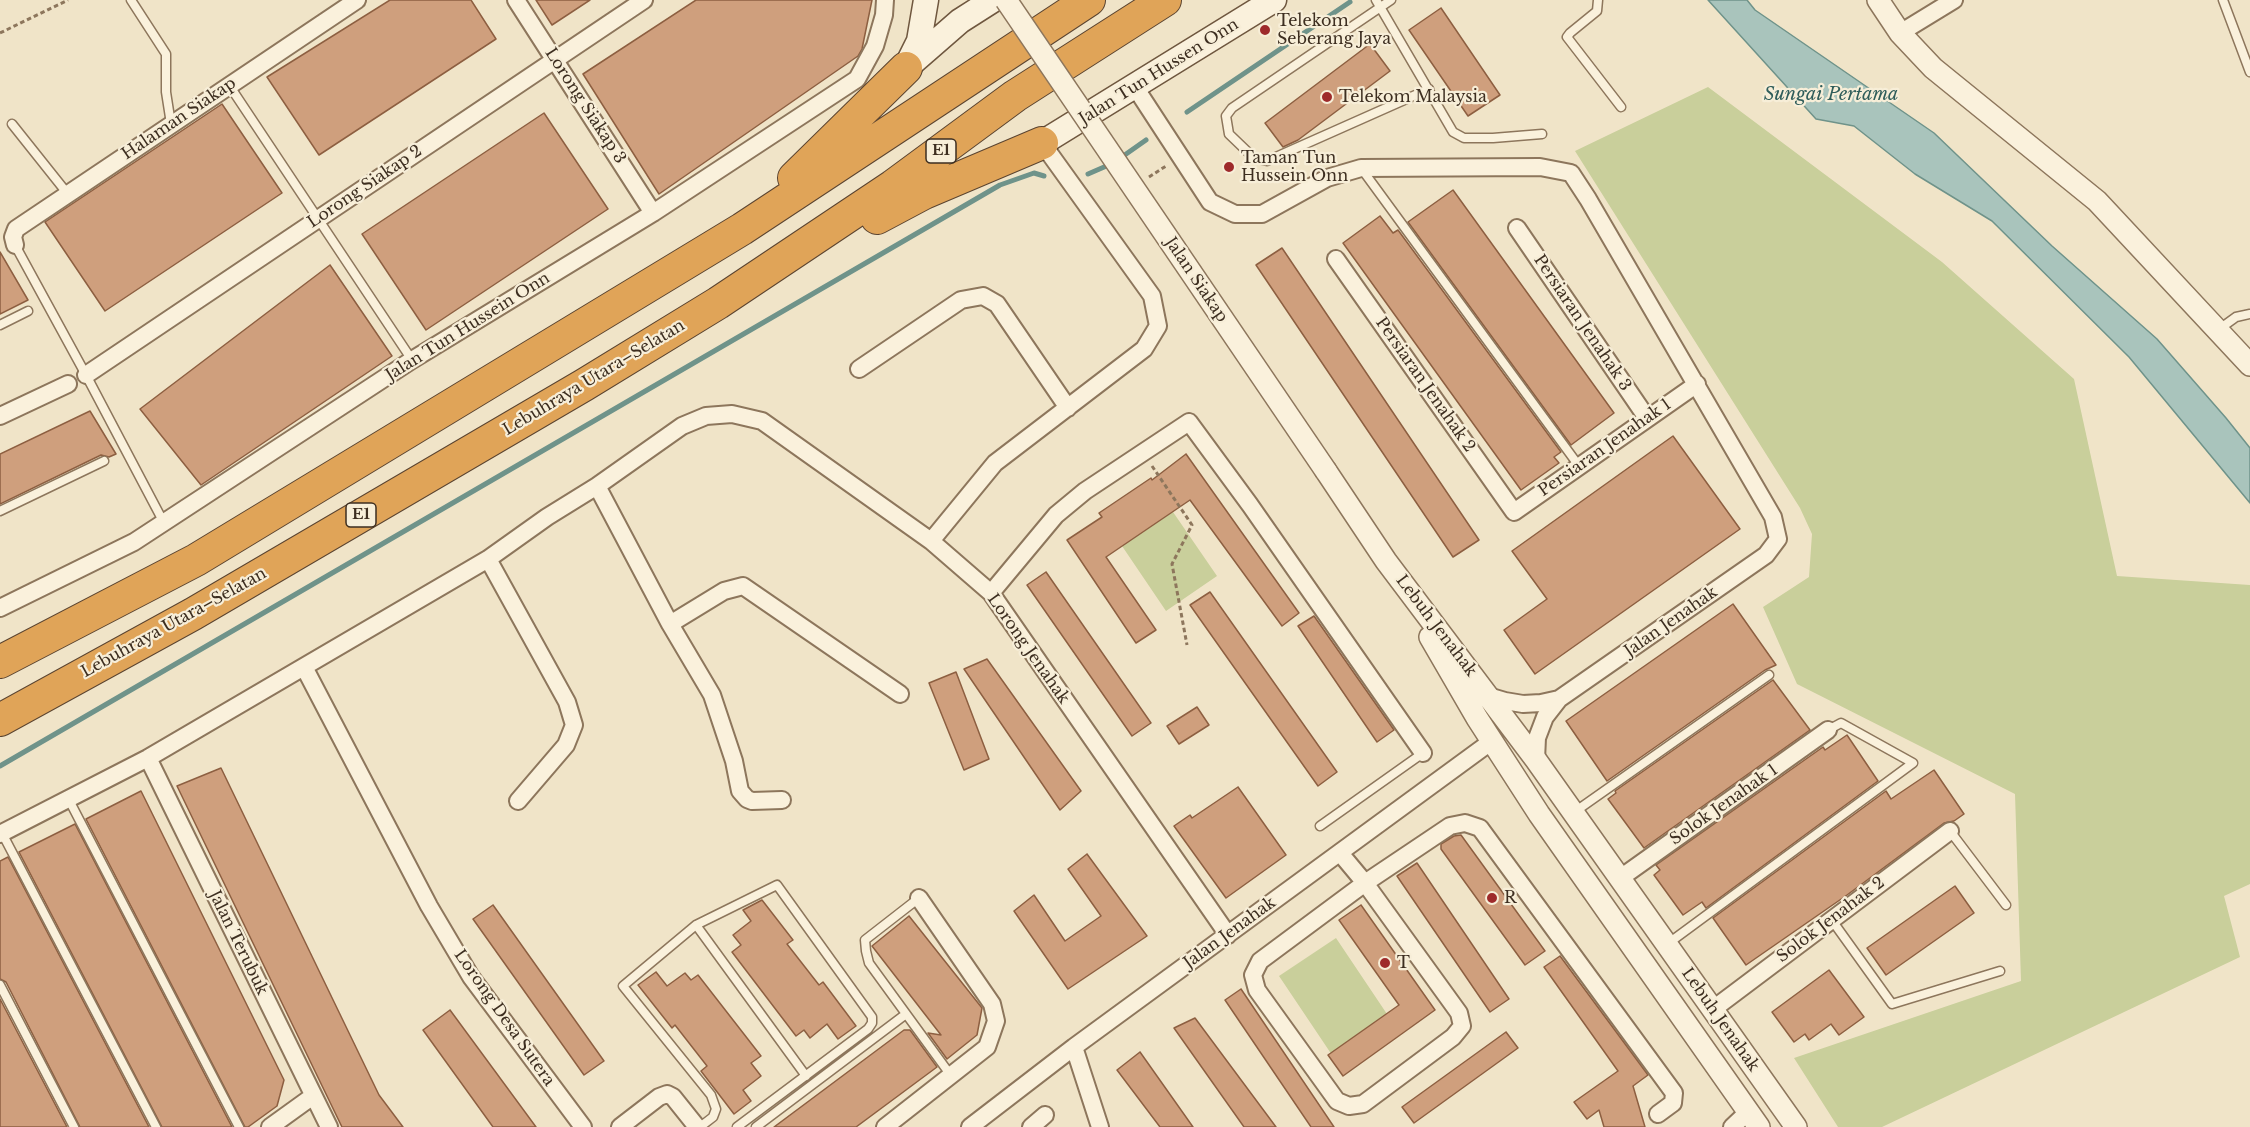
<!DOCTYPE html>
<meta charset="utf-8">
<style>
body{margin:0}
canvas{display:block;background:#f0e4c8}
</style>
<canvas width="2250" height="1127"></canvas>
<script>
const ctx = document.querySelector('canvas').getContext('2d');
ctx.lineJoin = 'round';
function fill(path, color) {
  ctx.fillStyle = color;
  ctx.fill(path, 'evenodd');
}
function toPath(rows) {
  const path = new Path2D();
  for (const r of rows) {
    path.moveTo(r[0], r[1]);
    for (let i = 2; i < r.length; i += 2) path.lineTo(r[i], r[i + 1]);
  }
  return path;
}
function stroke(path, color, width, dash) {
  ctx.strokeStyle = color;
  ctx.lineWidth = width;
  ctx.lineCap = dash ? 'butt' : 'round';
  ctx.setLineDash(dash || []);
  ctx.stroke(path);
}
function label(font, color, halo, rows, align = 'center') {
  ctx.font = font + ' "Libre Baskerville",serif';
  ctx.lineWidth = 4.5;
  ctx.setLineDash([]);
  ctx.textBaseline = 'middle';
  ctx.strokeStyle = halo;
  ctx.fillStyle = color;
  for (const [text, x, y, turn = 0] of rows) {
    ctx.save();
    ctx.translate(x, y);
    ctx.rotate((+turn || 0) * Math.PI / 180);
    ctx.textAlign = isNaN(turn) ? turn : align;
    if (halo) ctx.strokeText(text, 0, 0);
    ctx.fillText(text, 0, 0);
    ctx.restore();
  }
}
fill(toPath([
 [1708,87,1942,262,2074,379,2117,576,2250,585,2250,884,2224,896,2240,957,1882,1127,1838,1127,1794,1058,2021,981,2015,794,1797,684,1763,607,1809,577,1812,534,1800,508,1575,151],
 [1173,512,1217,576,1166,611,1122,546],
 [1336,938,1391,1020,1334,1058,1279,976]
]), '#c9cf9b');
const water = toPath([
 [1708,0,1747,0,1755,10,1934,133,2052,246,2157,339,2226,418,2250,448,2250,503,2129,357,1992,221,1915,174,1854,126,1816,119,1708,0]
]);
fill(water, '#a9c4bc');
stroke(water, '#6f938a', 1.5);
stroke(toPath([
 [1187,112,1350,2],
 [1119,159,1146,140],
 [1088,174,1111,164],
 [0,766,1000,185,1034,173,1044,176]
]), '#6f938a', 5);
const building = toPath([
 [390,0,471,0,496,39,319,155,267,77,390,0],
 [536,0,590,0,552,25,536,0],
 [696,0,872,0,862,49,858,56,659,194,583,74,696,0],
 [1441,8,1500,95,1468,116,1409,30,1441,8],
 [1370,44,1390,71,1298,140,1283,147,1265,123,1370,44],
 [222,104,282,193,105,311,45,222,222,104],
 [544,113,608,209,426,330,362,234,544,113],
 [1453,190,1614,413,1571,445,1408,222,1453,190],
 [1380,216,1393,233,1398,230,1561,452,1554,457,1559,463,1521,490,1343,243,1380,216],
 [1282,248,1479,540,1453,557,1256,265,1282,248],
 [0,252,28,300,0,314,0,252],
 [330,265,392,356,201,485,140,409,330,265],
 [90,411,116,454,109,457,101,455,0,504,0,454,90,411],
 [1673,436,1740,529,1535,674,1504,630,1547,599,1512,551,1673,436],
 [1186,454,1299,613,1282,626,1190,500,1106,557,1156,630,1136,643,1067,540,1102,517,1099,513,1151,478,1152,480,1186,454],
 [1046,572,1151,723,1132,736,1027,585,1046,572],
 [1210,592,1337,772,1318,786,1190,605,1210,592],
 [1733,604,1776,665,1765,670,1607,781,1566,721,1733,604],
 [1314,616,1394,730,1377,742,1298,626,1314,616],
 [987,659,1081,791,1060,810,964,669,987,659],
 [956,672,989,759,964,770,929,683,956,672],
 [1773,680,1810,730,1644,848,1608,799,1616,793,1615,791,1773,680],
 [1197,707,1209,725,1179,744,1167,726,1197,707],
 [1847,735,1878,781,1706,908,1702,902,1683,915,1654,875,1660,870,1656,865,1823,747,1825,750,1847,735],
 [221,768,379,1095,403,1127,342,1127,177,786,221,768],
 [1934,770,1964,814,1954,821,1944,823,1847,895,1746,965,1713,918,1886,791,1891,799,1934,770],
 [1238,787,1286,855,1226,898,1174,826,1190,815,1192,818,1238,787],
 [141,791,284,1080,277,1106,248,1127,245,1127,86,819,141,791],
 [75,824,232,1127,162,1127,19,852,75,824],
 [1461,835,1545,951,1525,965,1441,849,1441,844,1454,836,1461,835],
 [1087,854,1147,936,1068,989,1014,911,1034,895,1065,941,1101,916,1068,869,1087,854],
 [8,857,149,1127,80,1127,6,982,0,979,0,861,8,857],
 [1417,863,1509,999,1490,1012,1397,876,1417,863],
 [1955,886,1974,913,1886,975,1867,948,1955,886],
 [762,900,793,940,787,944,819,985,823,982,856,1026,838,1039,827,1024,810,1038,804,1030,796,1036,732,952,741,945,733,935,751,921,743,910,762,900],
 [493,905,604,1061,584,1075,473,919,493,905],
 [1361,905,1435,1010,1343,1076,1328,1055,1399,1005,1339,920,1361,905],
 [909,916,982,1008,977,1035,947,1059,928,1033,941,1035,872,946,909,916],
 [1560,956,1648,1075,1633,1086,1645,1127,1604,1127,1599,1110,1587,1119,1574,1102,1618,1071,1544,967,1560,956],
 [1829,970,1864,1017,1839,1035,1831,1024,1809,1040,1805,1034,1794,1042,1772,1012,1829,970],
 [656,972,667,986,685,973,691,980,698,975,761,1056,751,1063,761,1076,743,1090,751,1101,734,1114,701,1071,707,1066,675,1025,672,1028,638,985,656,972],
 [1241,989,1334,1127,1311,1127,1225,1000,1241,989],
 [0,999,67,1127,0,1127,0,999],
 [450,1010,536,1127,493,1127,423,1030,450,1010],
 [1195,1018,1276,1127,1244,1127,1174,1028,1195,1018],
 [904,1030,910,1030,937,1067,856,1127,774,1127,904,1030],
 [1506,1032,1518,1048,1414,1123,1402,1107,1506,1032],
 [1140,1052,1193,1127,1160,1127,1117,1070,1140,1052]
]);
fill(building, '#cf9f7d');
stroke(building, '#8d5f41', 1.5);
const service = toPath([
 [131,0,166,54,166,92,171,124],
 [1376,0,1453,132,1464,138,1493,138,1542,134],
 [1391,0,1232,108,1226,116,1229,134,1254,158,1267,161,1429,89],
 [1598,0,1597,11,1570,33,1567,37,1621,107],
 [2223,0,2250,72],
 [229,85,412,360],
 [12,124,67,193],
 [1361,168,1579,466],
 [15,245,86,375,163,521],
 [0,325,28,311],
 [2218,330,2236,317,2250,314],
 [0,511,104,461],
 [69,800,239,1127],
 [1573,813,1769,675],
 [1320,826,1423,753],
 [1950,831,2006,905],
 [2,833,156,1127],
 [919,898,865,940,866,951,869,963,952,1077],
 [1831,919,1892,1004,2000,971],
 [696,925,806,1076],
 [1666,945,1913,763,1841,723,1828,730],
 [0,985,74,1127],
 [700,1127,713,1117,716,1109,711,1095,623,986,696,925,777,885,872,1017,872,1023,868,1029,737,1127],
 [756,1127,906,1014]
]);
const minor = toPath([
 [516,0,653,213],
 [1900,33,1954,0],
 [1135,87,1210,202,1235,214,1262,214,1327,178,1361,168,1540,167,1571,173,1588,199,1773,517,1778,539,1766,555,1559,699,1545,717,1537,738,1536,760],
 [1517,228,1647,418],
 [15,245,13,237,16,229,357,0],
 [1336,259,1514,512,1697,384],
 [859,369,961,300,983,296,997,304,1068,408],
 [86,375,644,0],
 [0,416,68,384],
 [597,486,670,624,712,695,734,761,740,791,747,799,752,801,782,800],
 [931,541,995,463,1144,349,1158,326,1152,296,1042,143],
 [488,559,567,702,574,725,566,745,518,801],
 [991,593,1056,515,1085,491,1189,422,1250,505,1423,753],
 [0,608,134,542,412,360,653,213,857,79,875,46,884,15,885,0],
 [670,624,724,591,743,586,900,694],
 [304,667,429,906,471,977,583,1127],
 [1488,696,1505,701,1523,704,1541,703,1559,699],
 [148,758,329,1127],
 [0,834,148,758,488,559,547,517,597,486,682,426,706,416,732,414,762,421,931,541,991,593,1228,935],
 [1340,853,1365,883,1459,1013,1462,1026,1453,1037,1363,1104,1349,1106,1337,1101,1257,990,1253,975,1260,961,1365,883,1450,826,1465,823,1480,828,1674,1093,1673,1103,1658,1114],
 [1619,879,1828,730],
 [1712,1010,1950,831],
 [1074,1047,1100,1127],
 [270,1127,313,1096],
 [620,1127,659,1097,667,1094,673,1097,697,1127],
 [885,1127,987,1047,996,1021,992,1004,919,898],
 [970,1127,1074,1047,1492,741],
 [1031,1127,1045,1115],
 [1732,1127,1749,1111]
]);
const tertiary = toPath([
 [1878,0,1900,33,1933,68,2097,201,2250,365],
 [1326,471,1386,561,1536,760,1796,1127],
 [1430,637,1477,718,1539,814,1759,1127]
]);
const secondary = toPath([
 [908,63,919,41,926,0],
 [906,68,960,21,993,0],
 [1042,143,1274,0]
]);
const motorway = toPath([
 [794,178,906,68],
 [877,218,924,193,1042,143],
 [0,662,196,560,742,229,1089,0],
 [0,720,193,614,584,385,718,303,893,186,1015,96,1165,0]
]);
stroke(service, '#8d765c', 11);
stroke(minor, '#8d765c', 20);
stroke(tertiary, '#8d765c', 24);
stroke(secondary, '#6f573f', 27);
stroke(motorway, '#5b4430', 34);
stroke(toPath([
 [0,33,68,0],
 [1149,177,1166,166],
 [1152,466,1192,525,1172,564,1187,645]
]), '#8d765c', 3, [4.5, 3]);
stroke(service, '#faf1dc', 8);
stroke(minor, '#faf1dc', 16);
stroke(tertiary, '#faf1dc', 21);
stroke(secondary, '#faf1dc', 24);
stroke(motorway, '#e0a458', 32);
const tertiaryBridge = toPath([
 [1006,0,1326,471]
]);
stroke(tertiaryBridge, '#8d765c', 24, []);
stroke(tertiaryBridge, '#faf1dc', 21);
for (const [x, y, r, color] of [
 [1265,30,6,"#9e2a2b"],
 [1327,97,6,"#9e2a2b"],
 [1229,167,6,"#9e2a2b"],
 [1492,898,6,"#9e2a2b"],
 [1385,963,6,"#9e2a2b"]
]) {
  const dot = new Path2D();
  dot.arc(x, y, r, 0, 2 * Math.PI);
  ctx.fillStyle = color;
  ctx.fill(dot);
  stroke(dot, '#f7eed8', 2);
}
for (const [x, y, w] of [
 [941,151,30],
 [361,515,30]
]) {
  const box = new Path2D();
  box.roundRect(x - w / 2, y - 12, w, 24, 4.5);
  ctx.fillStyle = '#f7eed8';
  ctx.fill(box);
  stroke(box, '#3d2e20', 1.5);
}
label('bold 15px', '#3d2e20', null, [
 ["E1",941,151],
 ["E1",361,515]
]);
label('16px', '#3d2e20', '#f7eed8', [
 ["Telekom",1277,21],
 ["Seberang Jaya",1277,39],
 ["Telekom Malaysia",1339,97],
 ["Taman Tun",1241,158],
 ["Hussein Onn",1241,176],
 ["R",1504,898],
 ["T",1397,963]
], 'left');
label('16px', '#3d2e20', '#f7eed8', [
 ["Jalan Tun Hussen Onn",1159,72,-32],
 ["Lorong Siakap 3",585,106,57],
 ["Halaman Siakap",179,119,-34],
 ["Lorong Siakap 2",365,187,-34],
 ["Jalan Siakap",1196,280,56],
 ["Persiaran Jenahak 3",1582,323,56],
 ["Jalan Tun Hussein Onn",468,327,-32],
 ["Lebuhraya Utara–Selatan",594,378,-31],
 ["Persiaran Jenahak 2",1425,385,55],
 ["Persiaran Jenahak 1",1605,448,-35],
 ["Jalan Jenahak",1671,622,-35],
 ["Lebuhraya Utara–Selatan",174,623,-29],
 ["Lebuh Jenahak",1436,626,53],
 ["Lorong Jenahak",1028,649,55],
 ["Solok Jenahak 1",1724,805,-35],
 ["Solok Jenahak 2",1831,920,-37],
 ["Jalan Jenahak",1230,933,-36],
 ["Jalan Terubuk",238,943,64],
 ["Lorong Desa Sutera",504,1018,55],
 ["Lebuh Jenahak",1720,1020,55]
]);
label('italic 18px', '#2f5d5a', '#f7eed8', [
 ["Sungai Pertama",1831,95]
]);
</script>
